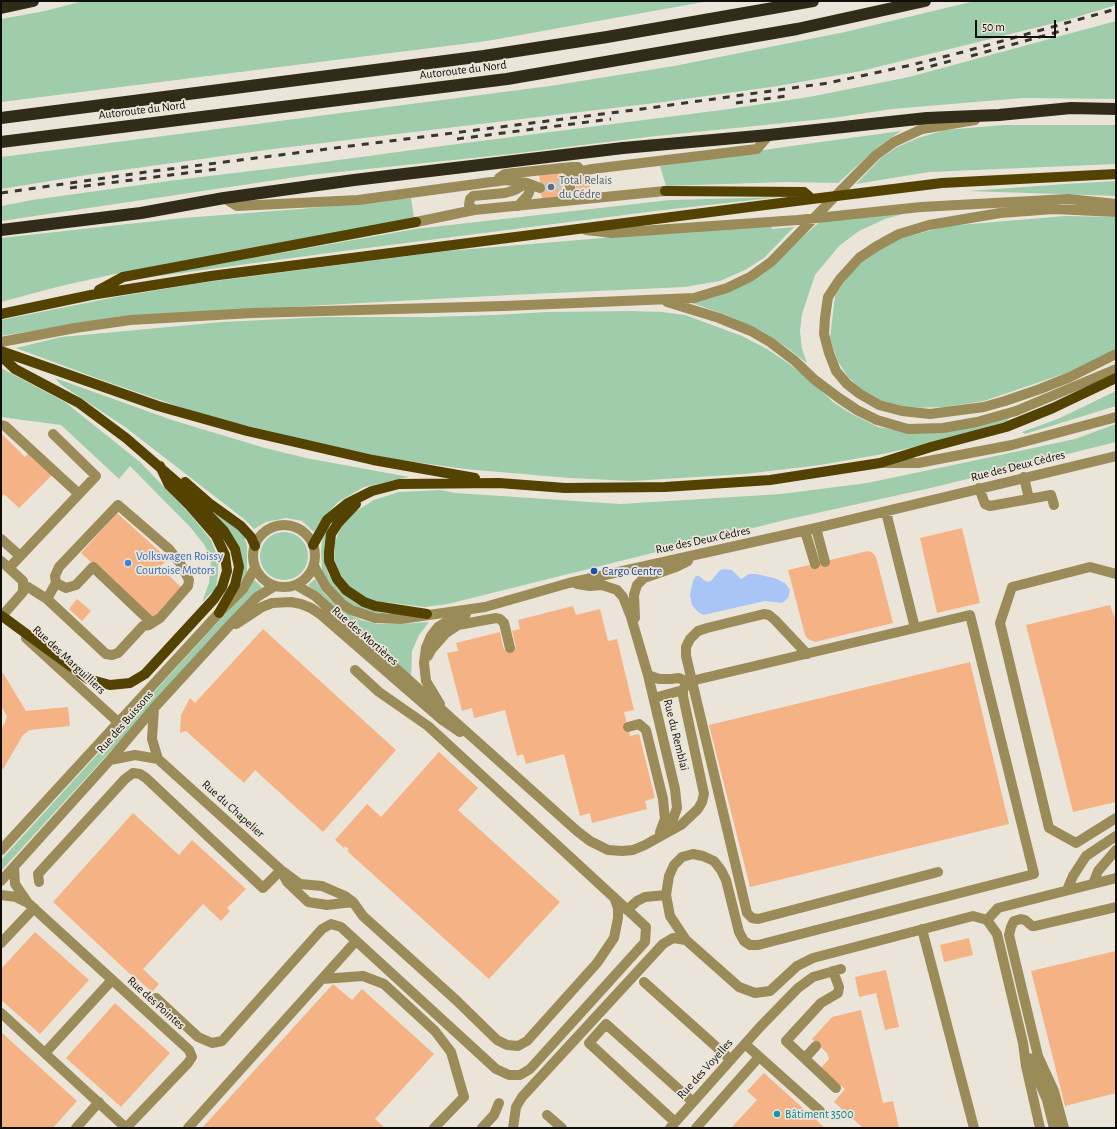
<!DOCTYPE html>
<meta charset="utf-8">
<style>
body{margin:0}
#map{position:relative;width:1117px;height:1129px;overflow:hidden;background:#ebe5d9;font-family:"Alegreya Sans",sans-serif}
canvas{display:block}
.frame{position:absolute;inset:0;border:2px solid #100e0a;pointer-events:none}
.scale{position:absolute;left:975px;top:20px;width:81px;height:18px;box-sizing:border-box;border:2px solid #100e0a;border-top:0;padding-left:5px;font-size:12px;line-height:14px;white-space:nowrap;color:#100e0a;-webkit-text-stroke:3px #ebe5d9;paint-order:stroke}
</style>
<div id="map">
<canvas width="1117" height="1129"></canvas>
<div class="frame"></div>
<div class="scale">50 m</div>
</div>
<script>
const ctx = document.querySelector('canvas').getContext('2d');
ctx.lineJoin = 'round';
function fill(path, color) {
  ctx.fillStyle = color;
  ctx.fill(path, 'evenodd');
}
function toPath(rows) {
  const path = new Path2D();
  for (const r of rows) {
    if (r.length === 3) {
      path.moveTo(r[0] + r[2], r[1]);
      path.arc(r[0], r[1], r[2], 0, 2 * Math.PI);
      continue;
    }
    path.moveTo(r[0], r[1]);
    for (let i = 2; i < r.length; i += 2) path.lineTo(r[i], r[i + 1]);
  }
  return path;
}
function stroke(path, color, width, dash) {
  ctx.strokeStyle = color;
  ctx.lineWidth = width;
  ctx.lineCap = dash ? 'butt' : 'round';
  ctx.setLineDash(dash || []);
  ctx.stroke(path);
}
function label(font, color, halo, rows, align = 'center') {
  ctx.font = font + ' "Alegreya Sans",sans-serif';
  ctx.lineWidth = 3.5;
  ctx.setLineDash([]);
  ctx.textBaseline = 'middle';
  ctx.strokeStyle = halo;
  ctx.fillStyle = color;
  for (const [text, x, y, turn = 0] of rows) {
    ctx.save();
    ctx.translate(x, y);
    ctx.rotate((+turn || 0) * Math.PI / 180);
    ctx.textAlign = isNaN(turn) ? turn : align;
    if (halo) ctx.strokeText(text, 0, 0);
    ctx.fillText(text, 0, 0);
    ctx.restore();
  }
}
fill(toPath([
 [83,1,709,1,487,41,1,102,1,19,45,11],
 [975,1,1116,1,1116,5,1067,20,861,71,778,86,663,102,281,148,93,174,1,189,1,157,550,86,674,66,845,32],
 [1116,21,1116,99,1023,98,892,109,833,118,647,137,511,154,310,175,1,221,1,206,32,200,176,180,309,164,442,146,729,109,809,97,909,77],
 [1003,125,1116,125,1116,164,929,172,856,184,881,158,897,147,918,138,945,130],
 [901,131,878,147,838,183,786,182,666,186,660,166,777,148],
 [1116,181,1116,196,968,191,1066,184],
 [780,197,655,211,336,252,129,280,415,229,670,200],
 [411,198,414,217,357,230,110,275,57,287,1,302,1,238,183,218,300,209],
 [914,211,885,219,859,231,839,246,815,275,802,314,800,331,802,349,807,363,786,347,763,332,726,315,689,302,767,269,816,225,825,219],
 [1065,216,1116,217,1116,350,1069,372,984,401,945,407,906,408,881,401,863,391,848,377,837,360,830,338,835,296,849,275,866,257,898,239,947,226],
 [770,224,772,229,794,227,764,258,745,270,720,281,685,287,510,295,122,316,1,336,1,320,116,297,200,283,447,251],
 [631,311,662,312,685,315,742,336,767,349,785,361,810,380,833,402,850,413,878,427,903,431,1010,417,1007,421,953,438,883,454,820,465,745,474,632,481,569,478,465,469,400,460,347,450,203,415,99,379,16,348,61,337,222,322,325,317,429,317,494,315,547,312],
 [1,368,65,402,140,462,189,513,211,540,218,558,218,574,216,588,202,602,209,583,211,560,205,546,191,528,130,466,119,479,61,425,1,417],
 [55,378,172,420,265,448,306,458,409,477,364,487,338,502,322,520,314,532,302,521,286,518,266,522,254,529,244,519,125,427,60,384],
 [1116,391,1116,406,1025,434,1022,432,1060,418],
 [1116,424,1116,442,935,487,785,520,448,604,425,607,366,600,348,585,339,572,334,559,335,543,340,528,353,513,374,500,399,492,440,490,456,493,620,504,781,494,867,483,958,464,1075,439],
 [214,512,239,529,244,535,247,546,247,573,244,580,241,581,243,565],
 [330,525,325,541,324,557,328,573,338,589,356,603,371,610,393,615,370,613,356,608,342,598,327,582,322,571,321,552,322,541,325,531],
 [284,556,24],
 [253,579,263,588,256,592,1,871,1,860,249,588],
 [315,579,323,592,336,605,350,615,361,620,378,624,400,624,429,622,419,635,412,651,411,678,308,585]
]), '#9fcdac');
fill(toPath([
 [723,569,732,570,741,579,749,574,756,574,774,578,785,583,790,590,788,598,782,603,765,601,703,615,698,612,692,605,690,595,693,581,696,576,699,576,704,580,708,582,712,580,719,571]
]), '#a9c5f8');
fill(toPath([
 [561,171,564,199,542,201,539,174],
 [589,177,590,188,576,190,575,178],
 [1,433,25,457,29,453,52,475,19,508,4,494,1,498],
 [117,513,168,559,160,567,181,587,153,618,81,553],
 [962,528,980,603,937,613,920,538],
 [868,551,873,553,876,557,893,623,815,642,808,639,805,635,788,570],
 [77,599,91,611,82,621,69,609],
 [1110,605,1116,621,1116,802,1073,812,1026,625],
 [573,606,576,615,600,609,608,641,617,639,634,710,624,712,630,736,639,734,655,798,645,801,647,809,592,823,590,813,580,816,564,754,526,764,523,754,517,756,505,710,474,718,472,708,462,711,447,653,458,651,456,643,500,632,504,650,516,647,512,631,520,629,518,620],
 [263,629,396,750,323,832,255,770,244,783,186,731,180,733,181,715,190,698,195,703],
 [970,662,1009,824,750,887,709,725],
 [3,673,26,711,68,707,70,726,30,730,23,735,3,769,1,768,1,730,6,720,7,716,1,706,1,674],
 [439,752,478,788,458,810,560,902,489,979,347,851,349,849,345,846,344,848,335,840,367,804,381,817],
 [133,813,179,855,192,840,246,889,227,908,230,911,221,921,203,904,143,969,159,984,152,992,132,974,131,975,53,902],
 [35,932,89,980,40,1034,1,1000,1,969],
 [969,938,973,955,944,962,940,945],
 [1116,951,1116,1093,1065,1106,1031,971],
 [886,970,899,1027,885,1030,876,993,859,997,855,977],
 [333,984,352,1000,362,989,434,1054,375,1119,385,1128,202,1128],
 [115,1003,170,1053,121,1107,66,1058],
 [861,1010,883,1103,893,1101,899,1128,863,1128,834,1102,845,1089,821,1068,829,1059,827,1053,812,1039,832,1017],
 [1,1032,77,1101,53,1128,1,1128],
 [764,1073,825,1128,731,1128,757,1100,747,1091]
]), '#f5b284');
stroke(toPath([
 [540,188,562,185]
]), '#cac5ba', 10, [10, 5]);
stroke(toPath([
 [499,178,505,174,572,167,578,167],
 [224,198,237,206,358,200,506,180,527,183,540,188],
 [572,200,568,174,592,169,757,149,769,135],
 [474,210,469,205,470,199,473,196,505,193,515,190,527,183,530,190,528,195,518,206],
 [1116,212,1054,209,1000,213,929,225,899,234,877,246,859,258,840,279,828,297,825,318,824,334,829,353,836,371,847,384,860,394,879,405,902,411,930,414,984,407,1005,401,1040,389,1070,377,1116,354],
 [416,222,474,210,665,191],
 [586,230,612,233,798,220,921,207,1068,199,1116,204],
 [667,302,719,318,751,331,770,342,795,361,815,380,839,398,857,410,877,420,908,429,943,428,977,422,1016,411,1116,369],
 [1,342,75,328,130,320,252,313,504,306,694,298,727,288,750,277,771,262,855,176,876,155,894,142,922,129,975,120],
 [1,425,5,426,79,494],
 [882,463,918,463,1012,445,1116,417],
 [979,488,985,504,990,506,1029,499,1024,477],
 [1029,499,1051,495,1054,505],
 [886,512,915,628],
 [284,556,31],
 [816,528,825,562],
 [805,531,815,564],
 [1,539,20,556],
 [1,561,23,581,23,592,2,616],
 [314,566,326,587,342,604,351,610,375,618,401,619,485,607,569,583,816,528,1116,456],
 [9,568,96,476,53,434],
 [1116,574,1090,567,1012,587,1000,623,1049,828,1076,843,1116,818],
 [56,583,66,588,76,585,93,567,152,623],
 [577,584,590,586,602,585,617,590,623,597,631,617,648,675,675,789,677,808,672,822,662,833],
 [296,585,315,596,577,831,590,841,608,850,622,851,633,850,645,845,681,825,698,809,702,802,704,794,683,696,683,690,687,682],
 [23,587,28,587,47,599,106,654,112,655,118,653,143,626,149,625,160,618,188,586,189,580,180,563,169,549,118,505,59,567,55,576,56,583,47,599],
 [635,618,634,595,637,585,644,578,676,567,688,561],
 [236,624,262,607,272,603,291,602,301,604,311,608,320,614,441,719,460,732],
 [26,638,119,723],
 [807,654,775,620,769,615,764,614,707,628,698,631,690,639,686,647,686,656,747,913,752,918,758,919,938,872],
 [428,656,431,650,446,633,458,625,496,618,500,619,504,623,510,648],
 [648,675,659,679,671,679,679,678,687,682,970,615,1034,874,758,945,750,945,744,941,739,932,726,880,721,870,714,861,703,856,693,854,682,857,674,865,669,876,666,895,670,916,686,940],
 [654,698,683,690],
 [440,704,426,681,424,663,426,648,431,636,438,627,451,619,466,614],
 [154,708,152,739,158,759,281,870,300,884,322,886,345,896,353,902,363,916,456,1000,497,1040,507,1045,518,1046,527,1041,597,963,614,938,618,918,618,908,614,897],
 [628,727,639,724,646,730,663,799,665,819,660,832],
 [110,760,135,755,158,759],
 [1,850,219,613,243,589,255,568],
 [14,867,15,884,28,903,189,1050,192,1057,188,1063,126,1128],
 [1,881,110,760,154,708,230,625,257,597,275,586],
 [39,882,38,874,125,779,133,773,140,774,146,778,263,888,281,870,287,882,308,902,327,905,353,902],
 [1093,884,1098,871,1116,850],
 [1067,890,1073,876,1086,856,1116,836],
 [1,895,16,897,26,902],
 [627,910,637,901,645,897,666,895],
 [987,920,998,908,1116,878],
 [922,929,974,1128],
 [1,943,34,908],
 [833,971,839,987,838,993,821,1003,786,1041,836,1088],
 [322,979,363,976,384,984,435,1031,451,1052,464,1097,434,1128],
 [644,982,731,1060],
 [156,998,198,1037,212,1043,222,1041,322,929,331,924,341,927,496,1069,509,1075,520,1075,530,1069,645,942,646,927,633,915,428,726,379,692,355,670],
 [1,1013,126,1128],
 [745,1044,820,1111],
 [45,1053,112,980],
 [805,1058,816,1046],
 [1029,1058,1047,1100,1054,1128],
 [547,1115,562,1128],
 [675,1122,589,1043,606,1024,693,1102],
 [76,1128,99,1102],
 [188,1128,356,941],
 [482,1128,494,1115,499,1103],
 [513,1128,516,1107,522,1097,663,944,673,938,686,940,739,987,755,993,770,991,797,966,813,958,973,916,987,920,997,934,1023,1043,1026,1066,1040,1128],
 [670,1128,760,1027,798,988,813,977,841,969],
 [696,1128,759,1057],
 [1064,1128,1054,1091,1038,1056,1009,935,1011,927,1014,921,1021,919,1025,920,1032,926,1035,926,1116,907]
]), '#9b8b59', 10);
stroke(toPath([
 [665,191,804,192,812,199],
 [99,290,123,277,416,222],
 [1,314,91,295,211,276,812,199,942,183,1116,174],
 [1,351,158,406,247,431,373,460,475,478],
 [1,356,15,369,79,403,126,438,178,483,224,531,235,549,239,567,235,585,219,613],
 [185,482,209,503,241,526,251,537,255,546],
 [356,504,338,523,331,534,329,552,329,561,337,579,346,590,364,602,375,606,427,614],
 [313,545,327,520,348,503,372,491,399,484,499,483,565,488,665,487,770,480,880,463,931,447,1006,427,1053,408,1116,378],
 [2,616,88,679,110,685,130,683,145,674,214,599,222,587,227,571,225,555,216,536,190,506,169,485,160,466]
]), '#534200', 10);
stroke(toPath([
 [1,8,33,1],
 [1,118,484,56,607,37,813,1],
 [1,142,507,79,797,29,925,1],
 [1,230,141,213,224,198,354,180,623,148,769,135,927,118,999,115,1071,108,1116,109]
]), '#312b19', 12);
stroke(toPath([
 [971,56,1068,29],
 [917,70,954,60],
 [736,103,786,96],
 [457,139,611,119],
 [70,188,217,169],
 [1,193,146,172,642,109,828,83,907,66,963,52,1116,9]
]), '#383630', 3, [7, 7]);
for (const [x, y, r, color] of [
 [551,187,4,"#5c6f8a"],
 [128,563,4,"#3f7fe0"],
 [594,571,4,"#1a4fb4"],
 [777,1114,4,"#0f9aa8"]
]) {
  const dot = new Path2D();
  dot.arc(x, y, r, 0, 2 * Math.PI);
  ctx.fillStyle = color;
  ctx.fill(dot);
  stroke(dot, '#ebe5d9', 1.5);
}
label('12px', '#100e0a', '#ebe5d9', [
 ["Autoroute du Nord",463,70,-7],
 ["Autoroute du Nord",142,110,-7],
 ["Rue des Deux Cèdres",1018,466,-14],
 ["Rue des Deux Cèdres",703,540,-12],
 ["Rue des Mortières",365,636,41],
 ["Rue des Marguilliers",69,660,43],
 ["Rue des Buissons",125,722,-49],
 ["Rue du Remblai",676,735,76],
 ["Rue du Chapelier",233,809,42],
 ["Rue des Pointes",156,1003,42],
 ["Rue des Voyelles",705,1069,-48]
]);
label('12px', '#4e5e75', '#ebe5d9', [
 ["Total Relais",559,180],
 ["du Cédre",559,194]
], 'left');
label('12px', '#366cbe', '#ebe5d9', [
 ["Volkswagen Roissy",136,556],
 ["Courtoise Motors",136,570]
], 'left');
label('12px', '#164399', '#ebe5d9', [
 ["Cargo Centre",602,571]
], 'left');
label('12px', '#0d838f', '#ebe5d9', [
 ["Bâtiment 3500",785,1114]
], 'left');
</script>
